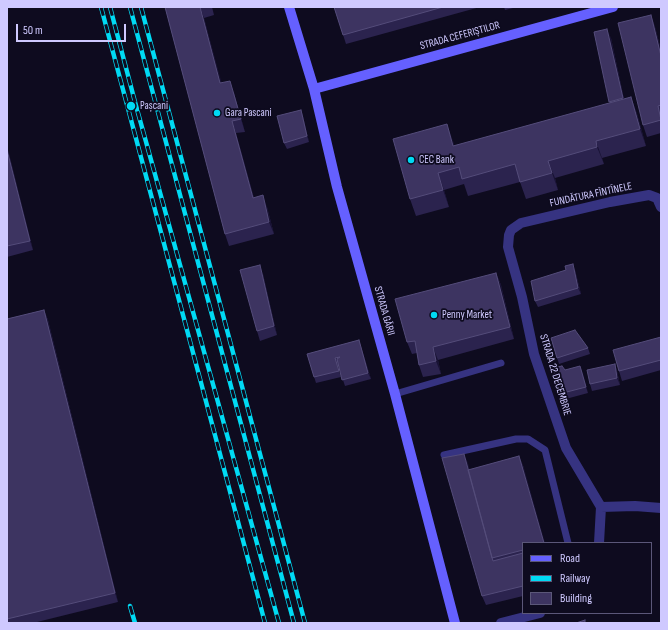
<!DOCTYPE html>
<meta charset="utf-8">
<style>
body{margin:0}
#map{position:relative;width:668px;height:630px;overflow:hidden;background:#0e0b1f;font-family:"Sofia Sans Condensed",sans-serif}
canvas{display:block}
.frame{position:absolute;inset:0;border:8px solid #cfc9ff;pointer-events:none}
.legend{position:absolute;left:522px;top:542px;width:130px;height:72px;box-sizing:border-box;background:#0e0b1f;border:1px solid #5b5779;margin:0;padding:5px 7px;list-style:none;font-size:12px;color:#cfc9ff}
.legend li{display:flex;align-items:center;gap:8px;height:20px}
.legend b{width:20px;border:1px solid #5b5779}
.scale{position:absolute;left:16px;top:24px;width:110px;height:18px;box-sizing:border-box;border:2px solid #cfc9ff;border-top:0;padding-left:5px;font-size:12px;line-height:14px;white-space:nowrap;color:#cfc9ff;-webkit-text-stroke:3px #0e0b1f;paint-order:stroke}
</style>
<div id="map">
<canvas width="668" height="630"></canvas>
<div class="frame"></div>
<ul class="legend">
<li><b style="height:5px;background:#6560ff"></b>Road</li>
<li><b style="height:5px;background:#00daf4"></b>Railway</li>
<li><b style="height:11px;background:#3d3461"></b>Building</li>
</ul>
<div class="scale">50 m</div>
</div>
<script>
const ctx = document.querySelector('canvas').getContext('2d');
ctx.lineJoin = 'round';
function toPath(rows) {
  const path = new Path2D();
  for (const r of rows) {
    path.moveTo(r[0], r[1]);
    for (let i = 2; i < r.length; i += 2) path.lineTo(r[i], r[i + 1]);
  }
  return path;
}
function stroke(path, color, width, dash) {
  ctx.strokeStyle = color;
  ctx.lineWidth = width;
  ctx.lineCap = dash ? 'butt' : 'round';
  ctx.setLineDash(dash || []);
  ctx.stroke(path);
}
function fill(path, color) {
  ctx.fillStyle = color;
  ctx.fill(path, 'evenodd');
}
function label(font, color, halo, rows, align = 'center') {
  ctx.font = font + ' "Sofia Sans Condensed",sans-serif';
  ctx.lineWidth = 3.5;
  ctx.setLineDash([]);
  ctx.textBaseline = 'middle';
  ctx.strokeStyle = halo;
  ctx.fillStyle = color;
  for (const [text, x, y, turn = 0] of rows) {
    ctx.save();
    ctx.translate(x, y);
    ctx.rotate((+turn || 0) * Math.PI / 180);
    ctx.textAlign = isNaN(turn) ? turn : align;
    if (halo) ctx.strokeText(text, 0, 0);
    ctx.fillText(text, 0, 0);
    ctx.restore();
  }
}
stroke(toPath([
 [395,394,501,363],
 [444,455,516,439,528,439,545,450,568,543]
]), '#363381', 7);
stroke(toPath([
 [601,507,566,448,534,354,522,297,508,247,509,235,511,230,521,223,610,202,649,195,657,198,661,207],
 [599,543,601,507,635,506,661,508],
 [501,623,540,613]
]), '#363381', 10);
stroke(toPath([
 [289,7,314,89,337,187,395,394,455,623],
 [314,89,613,7]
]), '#6560ff', 10);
const rail = toPath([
 [101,7,265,623],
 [110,7,135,102,279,623],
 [130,7,294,623],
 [141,7,305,623],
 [130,606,135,623]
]);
stroke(rail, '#00daf4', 4.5);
stroke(rail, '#0e0b1f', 3, [9]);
fill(toPath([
 [165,7,212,7,214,15,204,18,221,83,234,93,245,132,236,133,254,198,267,207,274,234,229,246,225,234],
 [334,7,480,7,346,44],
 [504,7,517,7,505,10],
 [651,15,655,27,661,50,661,133,647,137,643,125],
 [594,32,611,38,624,99,631,97,637,114,646,146,602,158,604,164,555,178,558,190,526,199,520,182,468,196,464,184,444,190,449,207,416,216,410,199,453,141,454,146,610,103],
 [301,110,303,116,309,142,287,149,284,143],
 [7,146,33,250,7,257],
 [575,270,581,294,538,307,535,301],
 [496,273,501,285,514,339,438,360,441,374,423,377,419,365,417,353,412,354,407,342],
 [263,274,277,335,260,341,257,331],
 [44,310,48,320,118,602,33,623,7,623,7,319],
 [661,337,661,370,622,381,619,371],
 [551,338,588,348,590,354,559,364],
 [359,340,371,379,345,386,338,365,337,365,341,377,316,383,307,354],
 [615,364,617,371,620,385,592,391,590,384],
 [580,366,588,393,562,400,559,394,565,370],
 [519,456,524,468,523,596,486,605,482,596,468,463,469,470]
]), '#2b234e');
fill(toPath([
 [200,7,204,18,225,95,220,83],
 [651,15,655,27,661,50,661,56],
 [607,29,611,38,626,108,623,98],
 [230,81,234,93,245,132,241,119],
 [631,97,637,114,646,146,640,129],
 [301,110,303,116,309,142,307,136],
 [232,121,236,133,257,210,253,198],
 [447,124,453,141,459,163,453,146],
 [596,141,602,158,604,164,597,147],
 [7,146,33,250,30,241,7,150],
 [548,161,555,178,558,190,552,173],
 [438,173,444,190,449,207,443,190],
 [263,195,267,207,274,234,269,222],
 [573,264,575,270,581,294,578,288],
 [260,265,263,274,277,335,274,326],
 [496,273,501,285,514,339,510,327],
 [44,310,48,320,118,602,115,593],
 [359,340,361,346,371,379,368,373],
 [433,347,438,360,441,374,436,361],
 [615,364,617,371,620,385,617,378],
 [580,366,583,373,588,393,586,387],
 [464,454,468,463,493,558],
 [519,456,524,468,545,543,544,543]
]), '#181233');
const building = toPath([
 [165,7,200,7,220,83,230,81,241,119,232,121,253,198,263,195,269,222,225,234,165,7],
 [334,7,443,7,343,35,334,7],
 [651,15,661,56,661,105,658,106,661,120,643,125,618,23,651,15],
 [607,29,623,98,609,102,594,32,607,29],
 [631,97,640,129,596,141,597,147,548,161,552,173,520,182,515,164,462,179,459,167,438,173,443,190,410,199,393,139,447,124,453,146,631,97],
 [301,110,307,136,284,143,277,116,301,110],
 [7,150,30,241,7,246,7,150],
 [573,264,578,288,535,301,531,281,566,270,565,266,573,264],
 [260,265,274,326,257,331,240,270,260,265],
 [496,273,510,327,433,347,436,361,419,365,415,341,407,342,395,299,496,273],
 [44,310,115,593,7,619,7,319,44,310],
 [575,330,588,348,557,358,551,338,575,330],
 [661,337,661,360,619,371,613,350,661,337],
 [359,340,368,373,342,380,337,359,340,357,335,358,339,371,314,377,307,354,359,340],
 [615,364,617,378,590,384,587,370,615,364],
 [562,366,565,370,580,366,586,387,559,394,553,368,562,366],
 [464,454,493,561,523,553,523,586,482,596,442,458,464,454],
 [519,456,544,543,523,543,523,550,492,558,468,470,519,456],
 [585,620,585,623,576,623,585,620]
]);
fill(building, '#3d3461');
stroke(building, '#544c7a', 1);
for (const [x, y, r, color] of [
 [131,106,5,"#00daf4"],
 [217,113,4,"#00daf4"],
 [411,160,4,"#00daf4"],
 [434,315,4,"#00daf4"]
]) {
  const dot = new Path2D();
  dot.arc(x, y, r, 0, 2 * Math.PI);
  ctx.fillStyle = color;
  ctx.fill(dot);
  stroke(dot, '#0e0b1f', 1.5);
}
label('11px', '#cfc9ff', '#0e0b1f', [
 ["STRADA CEFERIȘTILOR",460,36,-15],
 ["FUNDĂTURA FÎNTÎNELE",591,195,-12],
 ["STRADA GĂRII",384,311,74],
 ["STRADA 22 DECEMBRIE",555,375,73]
]);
label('11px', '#cfc9ff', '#0e0b1f', [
 ["Pașcani",140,106],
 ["Gara Pascani",225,113],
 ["CEC Bank",419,160],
 ["Penny Market",442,315]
], 'left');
</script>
